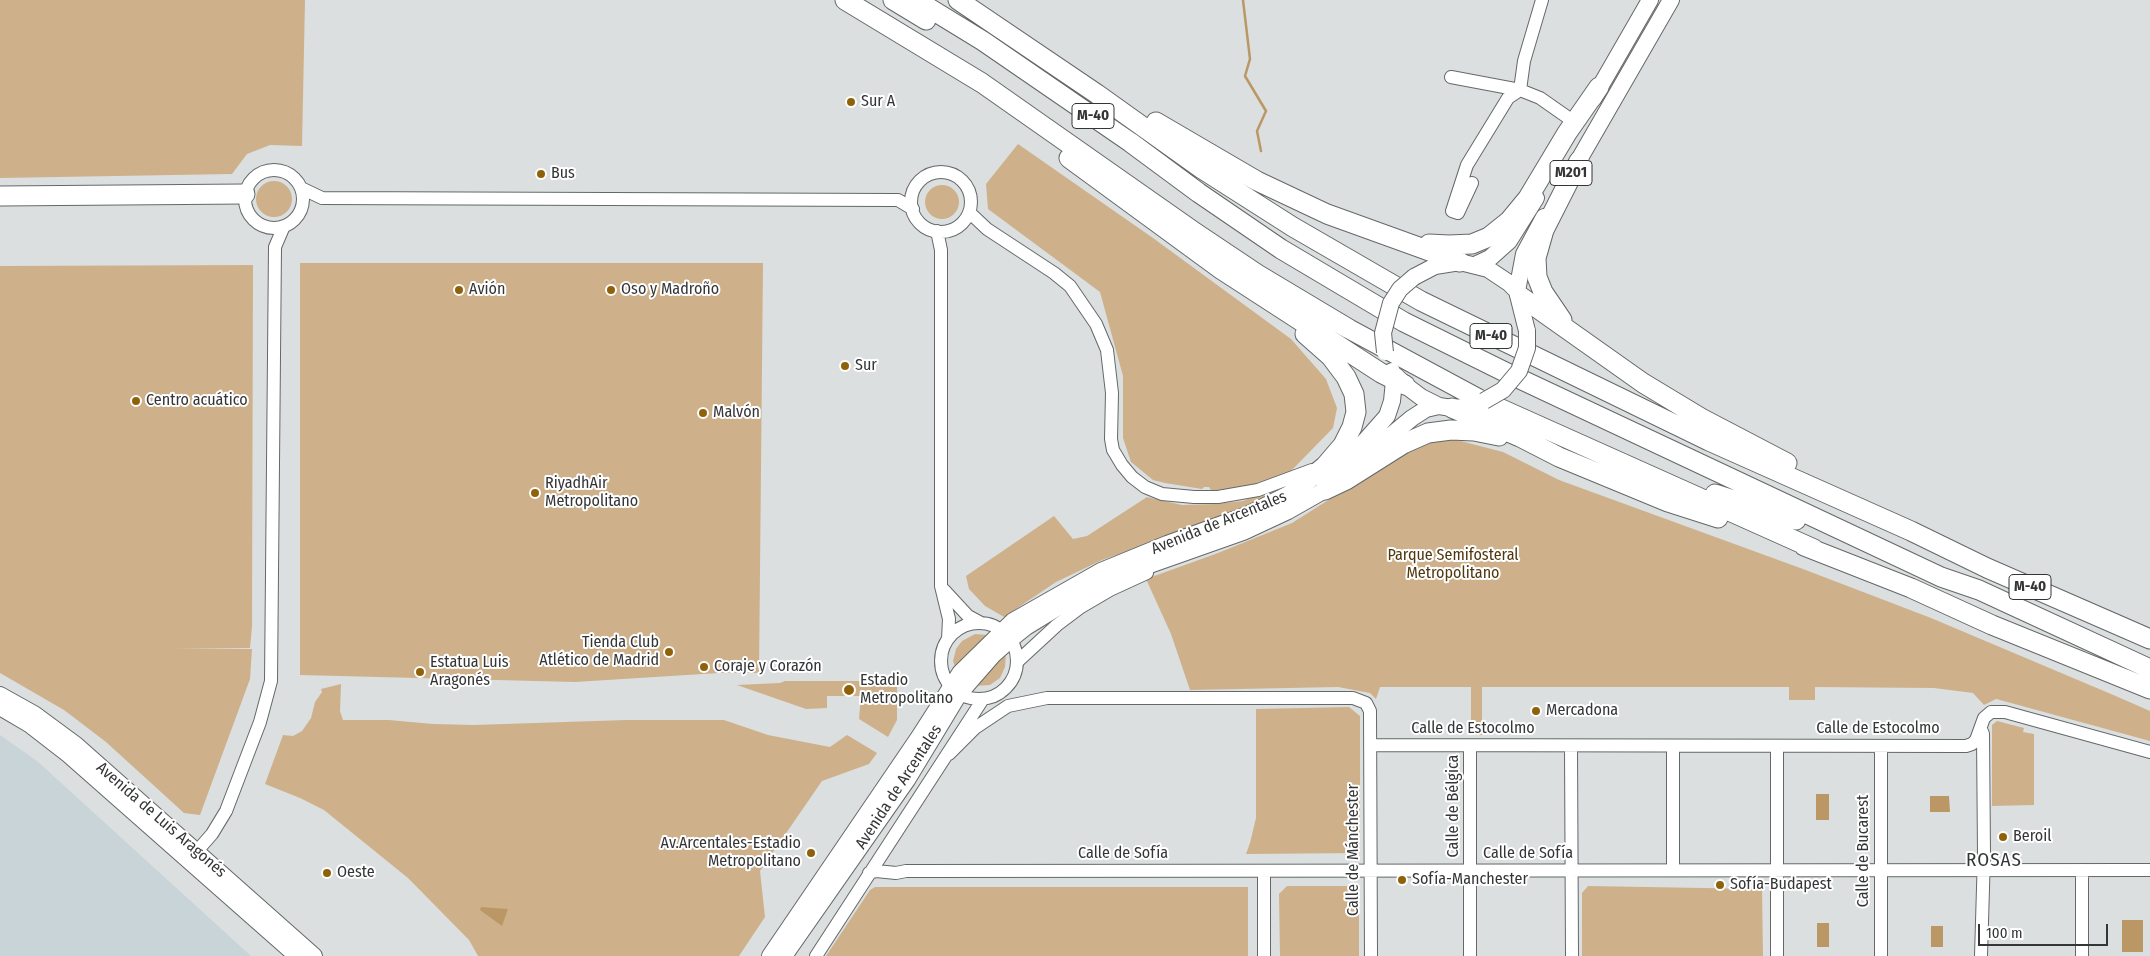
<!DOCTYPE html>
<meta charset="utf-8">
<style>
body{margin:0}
#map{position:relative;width:2150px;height:956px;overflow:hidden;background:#dbdfe0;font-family:"Fira Sans Condensed",sans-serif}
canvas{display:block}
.scale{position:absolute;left:1978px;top:924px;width:130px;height:22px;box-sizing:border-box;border:2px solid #343536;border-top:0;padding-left:6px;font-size:15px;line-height:18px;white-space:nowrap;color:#343536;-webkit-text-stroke:4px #fff;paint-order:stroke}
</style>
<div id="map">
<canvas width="2150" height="956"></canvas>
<div class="scale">100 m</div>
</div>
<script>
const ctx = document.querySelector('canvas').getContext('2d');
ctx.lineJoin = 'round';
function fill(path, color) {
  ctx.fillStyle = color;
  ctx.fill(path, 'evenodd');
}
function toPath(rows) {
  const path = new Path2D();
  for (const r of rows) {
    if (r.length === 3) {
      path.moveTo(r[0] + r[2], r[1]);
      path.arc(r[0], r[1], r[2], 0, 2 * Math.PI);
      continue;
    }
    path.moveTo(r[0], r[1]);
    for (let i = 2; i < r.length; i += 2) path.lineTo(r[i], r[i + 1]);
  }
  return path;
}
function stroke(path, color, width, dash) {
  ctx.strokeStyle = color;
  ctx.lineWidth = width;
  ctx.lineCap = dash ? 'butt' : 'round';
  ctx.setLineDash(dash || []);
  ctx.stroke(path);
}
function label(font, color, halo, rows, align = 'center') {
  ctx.font = font + ' "Fira Sans Condensed",sans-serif';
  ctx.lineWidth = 4;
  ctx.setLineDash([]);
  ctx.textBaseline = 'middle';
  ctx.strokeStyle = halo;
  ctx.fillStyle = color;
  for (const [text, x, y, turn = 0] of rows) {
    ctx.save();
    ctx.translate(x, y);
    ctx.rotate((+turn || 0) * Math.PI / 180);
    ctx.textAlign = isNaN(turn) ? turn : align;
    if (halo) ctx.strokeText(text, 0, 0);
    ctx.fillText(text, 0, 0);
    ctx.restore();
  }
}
fill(toPath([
 [0,735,37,761,251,956,0,956]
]), '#c8d4d8');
fill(toPath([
 [0,0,305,0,302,146,270,145,247,154,232,174,0,178],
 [1018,144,1153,238,1291,339,1326,379,1337,408,1333,428,1289,473,1267,483,1212,492,1209,487,1204,487,1202,489,1165,483,1153,480,1131,462,1123,438,1123,376,1100,292,988,209,986,184],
 [274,199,18],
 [942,202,17],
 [300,263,763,263,759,673,719,673,575,682,300,675],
 [253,265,252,627,250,648,174,649,252,649,250,679,200,815,184,813,106,742,64,710,0,673,0,266],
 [1449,438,1503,452,1559,480,1803,569,1931,618,2111,694,2150,711,2150,741,2011,703,1996,699,1984,705,1973,693,1934,688,1815,687,1815,700,1789,700,1789,687,1482,687,1482,735,1471,735,1471,687,1380,687,1376,699,1370,693,1338,687,1190,690,1171,634,1146,579,1218,553,1292,523,1420,442],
 [1278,487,1280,491,1243,510,1102,560,1056,582,1004,617,985,606,969,589,966,576,1054,516,1073,539,1087,536,1147,497,1182,505,1215,504,1243,501],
 [975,634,988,635,956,670,953,661,956,649,962,641],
 [1006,653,1005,667,1000,678,990,685,975,686],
 [785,681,897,681,897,720,888,737,859,719,861,696,827,696,827,708,806,709,737,685,780,683],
 [341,684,340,711,343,720,389,720,433,724,474,725,626,720,724,720,768,735,830,747,847,735,877,753,869,764,822,781,760,871,765,917,739,956,478,956,469,940,408,878,324,810,300,798,265,784,283,735,293,736,302,731,311,718,315,702,322,692,321,689],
 [1349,707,1360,716,1360,853,1246,854,1250,843,1256,818,1256,709],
 [1997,721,2024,728,2023,732,2034,734,2034,805,1992,806,1992,725],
 [1287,886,1354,886,1359,892,1359,956,1280,956,1279,894],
 [1588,886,1762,889,1763,956,1582,956,1582,893],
 [875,887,1248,887,1248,956,826,956,870,890]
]), '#ceb18a');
fill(toPath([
 [1816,794,1829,794,1829,820,1816,820],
 [1930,796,1949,796,1950,812,1930,812],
 [481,907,508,909,502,926,480,910],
 [2122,920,2143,920,2143,952,2122,952],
 [1817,923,1829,923,1829,947,1817,947],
 [1931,926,1943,926,1943,947,1931,947]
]), '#bb9765');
stroke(toPath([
 [1243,0,1250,59,1245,76,1266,111,1257,131,1261,151]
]), '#bb9765', 2.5);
const minor = toPath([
 [1542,0,1524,61,1520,90,1540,98,1570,119],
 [1451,77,1520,90],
 [274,199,29],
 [941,202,30],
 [1472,183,1458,213,1452,211,1467,165,1508,98,1520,90],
 [301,188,322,198,894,200,898,200,913,209],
 [969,212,987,229,1054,273,1070,286,1096,324,1107,350,1112,393,1111,439,1113,450,1122,465,1132,477,1145,487,1162,494,1194,497,1218,497,1258,490,1312,470],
 [937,231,941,250,941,586,949,619,948,639],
 [944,590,968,616,981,623],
 [979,661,38],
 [1018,661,1057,625,1081,607,1110,590,1147,573],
 [1981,729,1983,734,1984,854,1981,956],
 [1370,745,1966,746,1972,744,1976,740,1984,718,1991,712,2005,712,2150,752],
 [1470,746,1470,956],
 [1571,746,1572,956],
 [1673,746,1673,870],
 [949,754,975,728,1008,706,1047,698,1353,698,1366,703,1370,711,1371,956],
 [190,859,212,834,226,811,260,722,271,681,275,247,284,226],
 [869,873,876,871,896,873,906,871,2150,870],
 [816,956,983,699],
 [1264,956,1264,871],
 [1777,956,1777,746],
 [1881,956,1881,746],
 [2082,956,2082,870]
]);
const major = toPath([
 [1593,99,1650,0],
 [1573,170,1671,0],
 [1475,265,1490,258,1509,241,1536,198],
 [1414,277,1435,266,1460,262,1488,269,1509,283,1517,291,1527,331],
 [1517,291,1524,254,1544,217],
 [1396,376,1405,385,1421,397,1439,406,1452,408,1465,407,1484,401],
 [1324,474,1364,442,1387,416,1392,401,1394,381,1392,371],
 [0,695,34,714,76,745,314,956],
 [0,707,29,724,69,755,297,956],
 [770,956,919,737,960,673,1013,621,1101,571,1167,544,1247,515,1303,487],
 [784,956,907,780,959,694,993,655,1011,639,1026,627,1057,608,1124,574,1243,532,1288,511,1325,490,1412,418,1426,409,1439,406]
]);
const highway = toPath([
 [845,0,982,83,1193,231,1257,274,1349,329,1479,399,1814,549],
 [893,0,926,20],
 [916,0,983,41,1130,142,1199,193,1281,249,1404,322,1503,371,1941,577,1979,590,2150,669],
 [958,0,1097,94,1202,169,1293,227,1421,301,1709,441,1911,531,1987,568,2150,639],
 [1156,122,1257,181,1327,214,1460,262],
 [1069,158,1222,270,1381,373,1405,385],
 [0,196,245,194],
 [1429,244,1449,245,1472,244,1489,237,1509,221,1528,198,1567,133,1599,87],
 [1520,296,1643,383,1701,418,1787,463],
 [1562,320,1543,292,1537,277,1536,258,1544,230,1579,161],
 [1452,408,1520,437,1559,457,1668,502,1718,518],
 [1325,490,1346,480,1403,444,1428,433,1451,430,1474,431,1499,436],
 [1292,493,1325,466,1343,445,1352,427,1356,412,1354,394,1346,377,1331,357,1305,334],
 [1715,494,1796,520],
 [1804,546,1911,588,1992,625,2150,689]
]);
stroke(minor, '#656869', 14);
stroke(major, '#656869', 18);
stroke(highway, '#656869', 21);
stroke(minor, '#fff', 12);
stroke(major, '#fff', 16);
stroke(highway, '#fff', 19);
const majorBridge = toPath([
 [1385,352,1383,333,1391,303,1400,289,1414,277],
 [1484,401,1503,390,1519,371,1527,348,1527,331]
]);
stroke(majorBridge, '#656869', 18, []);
stroke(majorBridge, '#fff', 16);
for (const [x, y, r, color] of [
 [851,102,5,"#8f610a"],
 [541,174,5,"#8f610a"],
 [459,290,5,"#8f610a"],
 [611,290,5,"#8f610a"],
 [845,366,5,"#8f610a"],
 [136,401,5,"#8f610a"],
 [703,413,5,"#8f610a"],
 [535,493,5,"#8f610a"],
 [669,652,5,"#8f610a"],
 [704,667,5,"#8f610a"],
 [420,672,5,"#8f610a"],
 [849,690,6,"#8f610a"],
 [1536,711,5,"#8f610a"],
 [2003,837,5,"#8f610a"],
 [811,853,5,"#8f610a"],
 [327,873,5,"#8f610a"],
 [1402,880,5,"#8f610a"],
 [1720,885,5,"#8f610a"]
]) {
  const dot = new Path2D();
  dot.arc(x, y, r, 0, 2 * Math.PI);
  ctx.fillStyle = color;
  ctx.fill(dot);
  stroke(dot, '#fff', 2);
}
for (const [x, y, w] of [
 [1093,116,42],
 [1571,173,42],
 [1491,336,42],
 [2030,587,42]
]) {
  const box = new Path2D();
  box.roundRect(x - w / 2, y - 12.5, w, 25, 4);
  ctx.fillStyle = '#fff';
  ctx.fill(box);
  stroke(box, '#343536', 1);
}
label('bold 15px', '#343536', null, [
 ["M-40",1093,116],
 ["M201",1571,173],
 ["M-40",1491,336],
 ["M-40",2030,587]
]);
label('16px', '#343536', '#fff', [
 ["Sur A",861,102],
 ["Bus",551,174],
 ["Avión",469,290],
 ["Oso y Madroño",621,290],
 ["Sur",855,366],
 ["Centro acuático",146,401],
 ["Malvón",713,413],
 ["RiyadhAir",545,484],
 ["Metropolitano",545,502],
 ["Tienda Club",659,643,"right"],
 ["Atlético de Madrid",659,661,"right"],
 ["Estatua Luis",430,663],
 ["Aragonés",430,681],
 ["Coraje y Corazón",714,667],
 ["Estadio",860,681],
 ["Metropolitano",860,699],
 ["Mercadona",1546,711],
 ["Beroil",2013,837],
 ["Av.Arcentales-Estadio",801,844,"right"],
 ["Metropolitano",801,862,"right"],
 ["Oeste",337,873],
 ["Sofía-Manchester",1412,880],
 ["Sofía-Budapest",1730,885]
], 'left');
label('16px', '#343536', '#fff', [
 ["Avenida de Arcentales",1219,523,-22],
 ["Calle de Estocolmo",1473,729],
 ["Calle de Estocolmo",1878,729],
 ["Avenida de Arcentales",899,787,-57],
 ["Calle de Bélgica",1454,806,-90],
 ["Avenida de Luis Aragonés",161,820,41],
 ["Calle de Mánchester",1354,850,-90],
 ["Calle de Bucarest",1864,851,-90],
 ["Calle de Sofía",1123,854],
 ["Calle de Sofía",1528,854]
]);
label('16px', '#51370e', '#fff', [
 ["Parque Semifosteral",1453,556],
 ["Metropolitano",1453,574]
]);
ctx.letterSpacing = '1px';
label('19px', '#343536', '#fff', [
 ["ROSAS",1994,861]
]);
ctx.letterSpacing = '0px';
</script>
